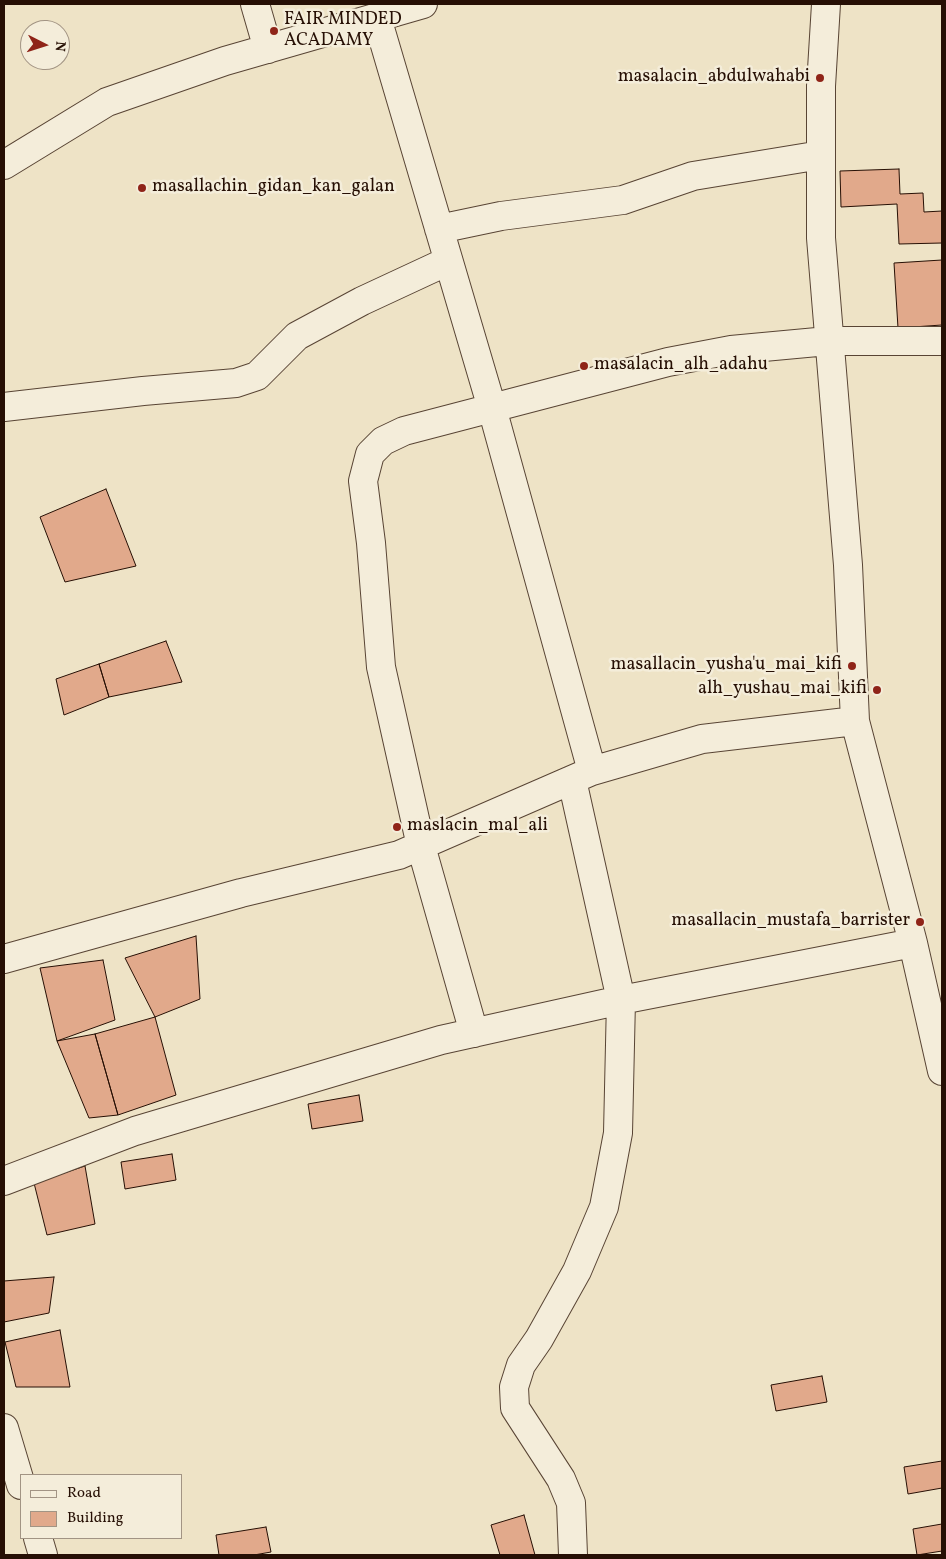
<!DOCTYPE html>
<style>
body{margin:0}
#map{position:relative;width:946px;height:1559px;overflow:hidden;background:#eee3c6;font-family:Vollkorn,serif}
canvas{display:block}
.frame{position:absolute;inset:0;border:5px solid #260f04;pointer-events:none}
.legend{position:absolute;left:20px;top:1474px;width:162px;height:65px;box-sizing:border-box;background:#f4edda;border:1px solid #a29484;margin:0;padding:6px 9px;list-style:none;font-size:15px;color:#260f04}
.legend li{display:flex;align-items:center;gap:10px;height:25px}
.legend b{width:25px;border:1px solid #a29484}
.north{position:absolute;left:20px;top:20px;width:50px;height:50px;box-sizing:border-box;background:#f4edda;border:1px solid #a29484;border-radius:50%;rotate:95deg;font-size:14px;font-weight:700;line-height:20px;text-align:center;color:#260f04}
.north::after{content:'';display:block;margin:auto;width:18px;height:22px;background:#8f2418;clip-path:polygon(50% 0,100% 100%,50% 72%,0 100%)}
</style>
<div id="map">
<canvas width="946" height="1559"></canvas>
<div class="frame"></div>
<ul class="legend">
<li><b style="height:6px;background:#f4edda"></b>Road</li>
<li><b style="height:14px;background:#e1a98b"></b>Building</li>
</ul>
<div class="north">N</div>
</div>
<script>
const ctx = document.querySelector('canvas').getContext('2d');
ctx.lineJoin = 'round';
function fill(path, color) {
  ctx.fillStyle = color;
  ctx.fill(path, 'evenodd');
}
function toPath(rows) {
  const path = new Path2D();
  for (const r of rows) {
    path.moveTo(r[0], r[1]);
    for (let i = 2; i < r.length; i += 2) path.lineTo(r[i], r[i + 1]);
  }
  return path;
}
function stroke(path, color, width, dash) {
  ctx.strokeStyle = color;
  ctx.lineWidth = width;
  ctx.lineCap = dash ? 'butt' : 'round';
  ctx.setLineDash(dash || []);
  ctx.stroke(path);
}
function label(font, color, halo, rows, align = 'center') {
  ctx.font = font + ' Vollkorn,serif';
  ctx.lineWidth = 5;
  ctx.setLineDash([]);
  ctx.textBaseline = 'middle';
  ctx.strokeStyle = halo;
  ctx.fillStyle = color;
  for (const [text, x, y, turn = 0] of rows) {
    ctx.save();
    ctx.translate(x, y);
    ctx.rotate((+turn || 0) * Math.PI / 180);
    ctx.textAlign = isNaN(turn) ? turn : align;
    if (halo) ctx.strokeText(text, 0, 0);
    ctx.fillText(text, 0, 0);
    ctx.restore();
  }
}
const building = toPath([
 [899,169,900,194,923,193,924,212,942,211,942,243,899,244,897,204,841,207,840,171,899,169],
 [942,260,942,325,898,328,894,263,942,260],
 [106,489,136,566,65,582,40,517,106,489],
 [166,641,182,682,109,697,99,664,166,641],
 [99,664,109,697,64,715,56,679,99,664],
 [196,936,200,999,155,1017,125,958,196,936],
 [103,960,115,1020,57,1041,40,968,103,960],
 [155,1017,176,1095,118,1115,95,1034,155,1017],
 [95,1034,118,1115,89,1118,57,1041,95,1034],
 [359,1095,363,1121,312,1129,308,1104,359,1095],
 [172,1154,176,1180,125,1189,121,1162,172,1154],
 [85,1166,95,1224,47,1235,34,1183,85,1166],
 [54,1277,49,1313,4,1322,4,1281,54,1277],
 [60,1330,70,1387,16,1387,5,1342,60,1330],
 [822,1376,827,1402,776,1411,771,1385,822,1376],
 [942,1461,942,1488,908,1494,904,1467,942,1461],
 [524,1515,535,1555,500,1555,491,1525,524,1515],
 [942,1524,942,1551,917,1555,913,1529,942,1524],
 [266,1527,271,1552,254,1555,219,1555,216,1535,266,1527]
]);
fill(building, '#e1a98b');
stroke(building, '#260f04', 1);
const minor = toPath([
 [255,4,268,49],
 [826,4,821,86,821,238,848,565,855,721,913,943,942,1071],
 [377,18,492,408,592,771],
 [4,165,107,102,225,61,423,4],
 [439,229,501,216,623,200,693,176,821,155],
 [4,407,143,391,236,383,257,376,297,336,362,301,448,261],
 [572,780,621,1000,618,1133,604,1207,577,1271,539,1339,521,1365,514,1387,515,1408,561,1479,571,1503,573,1555],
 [4,959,241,893,399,855,592,771,702,739,855,721],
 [474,1033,421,846,381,667,371,543,363,481,370,454,383,441,404,431,668,362,731,350,828,341,942,341],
 [4,1181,135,1131,441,1040,621,1000,913,943],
 [4,1428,21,1485],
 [38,1538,43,1555]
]);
stroke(minor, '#584434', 30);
stroke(minor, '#f4edda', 28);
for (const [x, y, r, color] of [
 [274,31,5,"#8f2418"],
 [820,78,5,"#8f2418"],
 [142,188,5,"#8f2418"],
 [584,366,5,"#8f2418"],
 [852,666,5,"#8f2418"],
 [877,690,5,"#8f2418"],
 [397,827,5,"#8f2418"],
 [920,922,5,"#8f2418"]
]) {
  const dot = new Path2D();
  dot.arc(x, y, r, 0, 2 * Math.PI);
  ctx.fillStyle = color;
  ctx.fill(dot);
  stroke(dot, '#f4edda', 2);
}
label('18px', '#260f04', '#f4edda', [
 ["FAIR MINDED",284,21],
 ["ACADAMY",284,42],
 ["masalacin_abdulwahabi",810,78,"right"],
 ["masallachin_gidan_kan_galan",152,188],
 ["masalacin_alh_adahu",594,366],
 ["masallacin_yusha'u_mai_kifi",842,666,"right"],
 ["alh_yushau_mai_kifi",867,690,"right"],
 ["maslacin_mal_ali",407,827],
 ["masallacin_mustafa_barrister",910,922,"right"]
], 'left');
</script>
